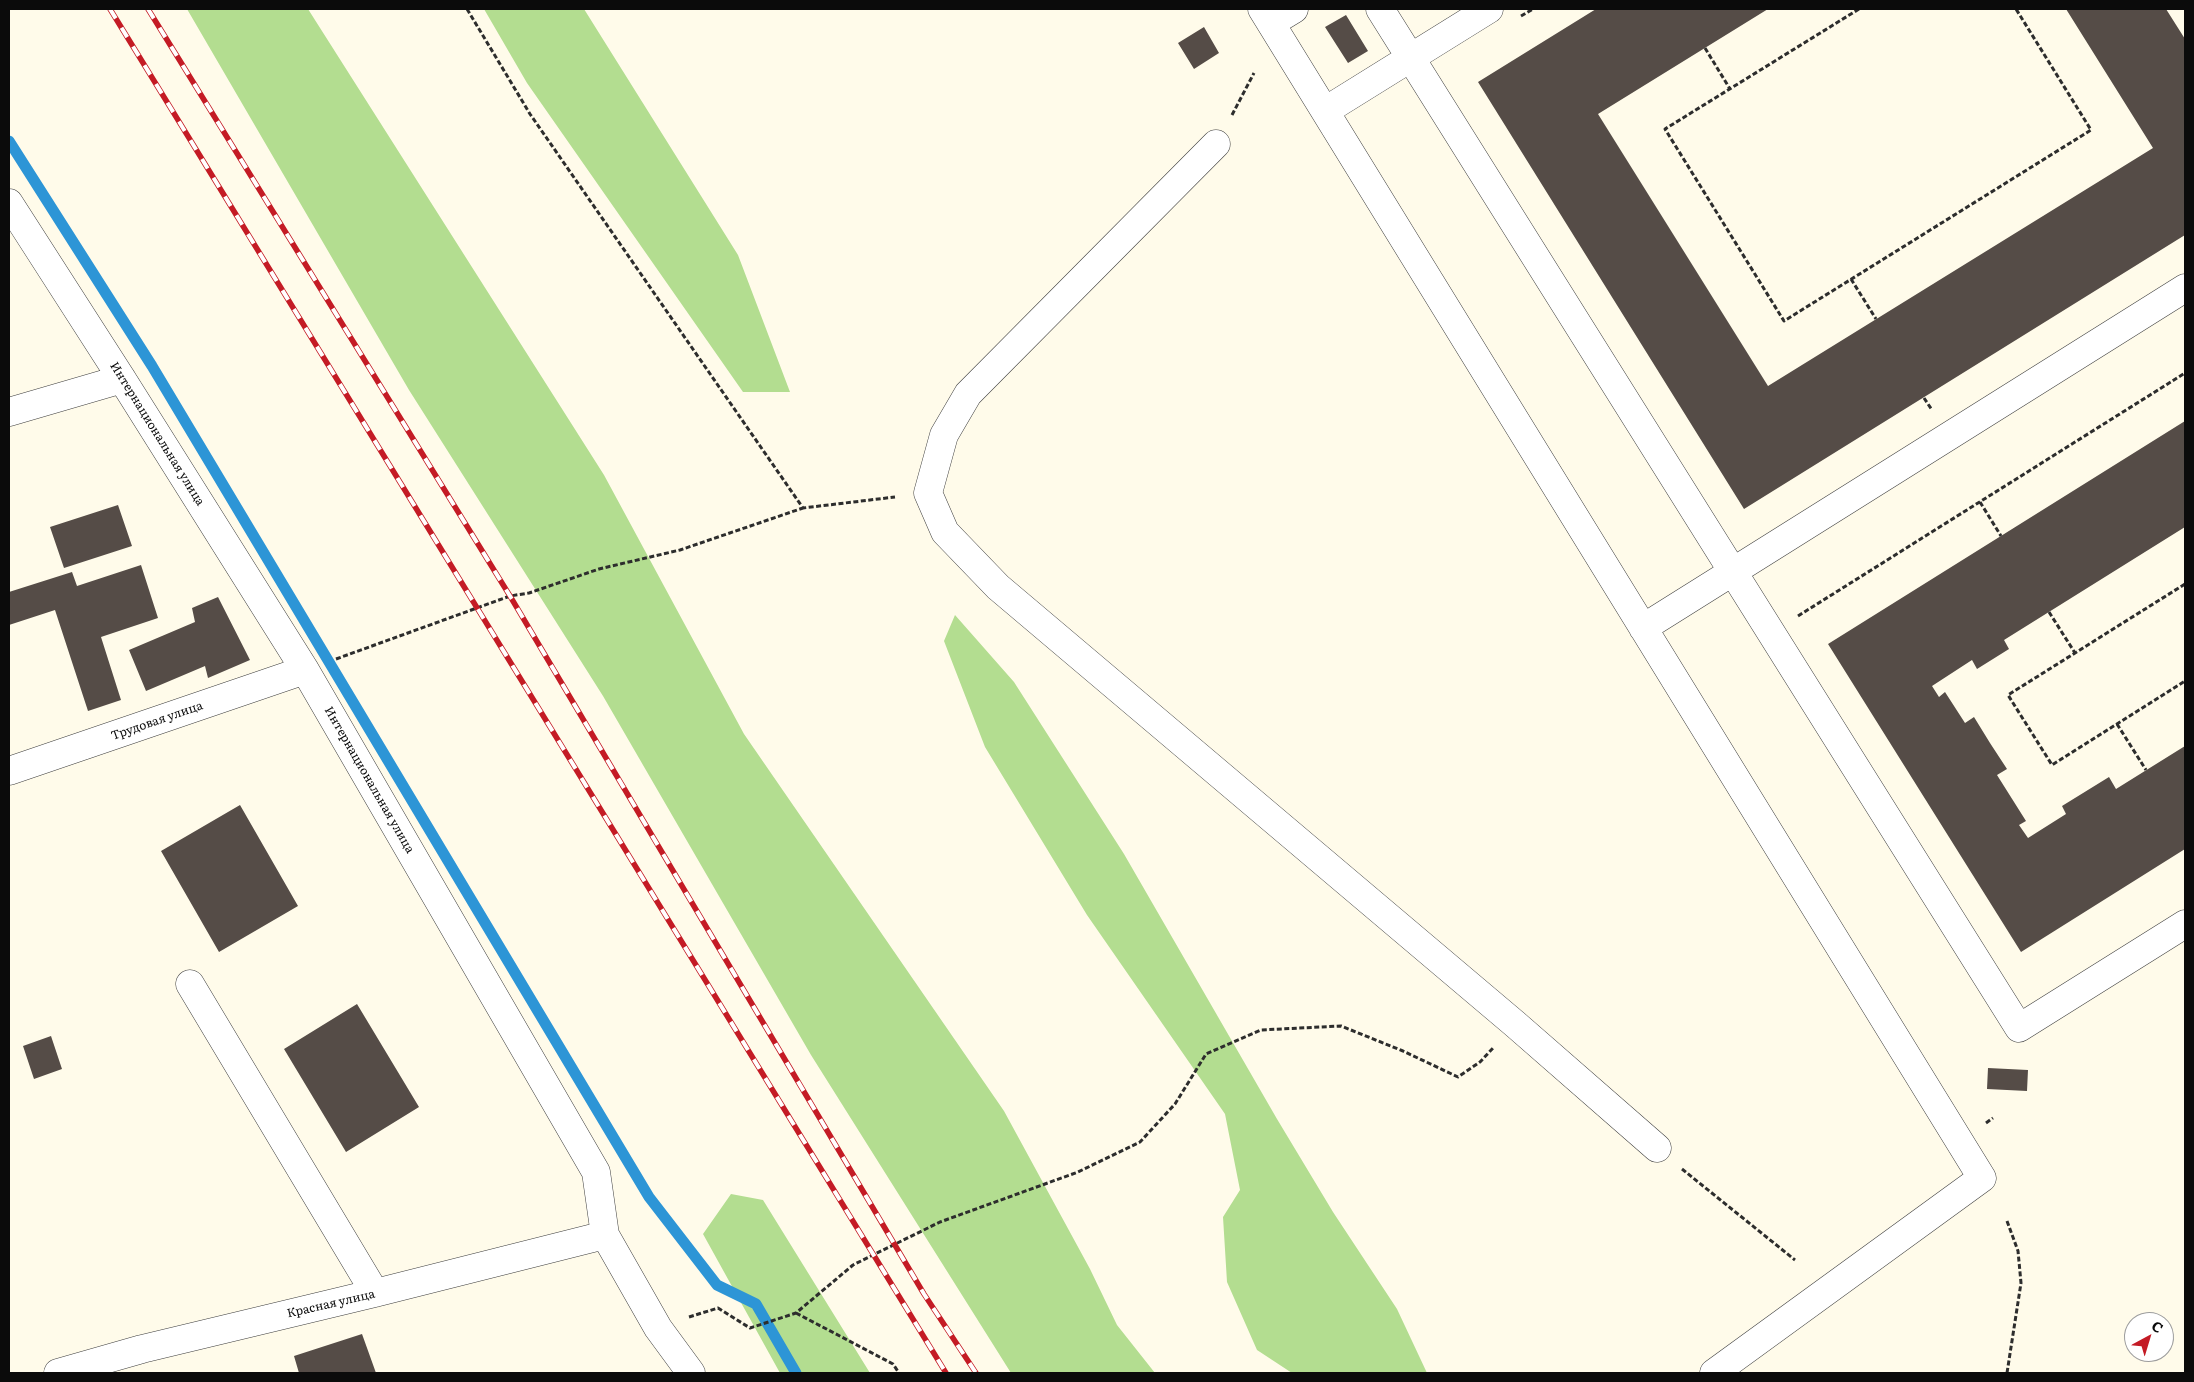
<!DOCTYPE html>
<meta charset="utf-8">
<style>
body{margin:0}
#map{position:relative;width:2194px;height:1382px;overflow:hidden;background:#fffbea;font-family:Literata,serif}
canvas{display:block}
.frame{position:absolute;inset:0;border:10px solid #0b0b0b;pointer-events:none}
.north{position:absolute;left:2124px;top:1312px;width:50px;height:50px;box-sizing:border-box;background:#fff;border:1px solid #9d9d9d;border-radius:50%;rotate:39deg;font-size:14px;font-weight:700;line-height:20px;text-align:center;color:#0b0b0b}
.north::after{content:'';display:block;margin:auto;width:18px;height:22px;background:#c41b25;clip-path:polygon(50% 0,100% 100%,50% 72%,0 100%)}
</style>
<div id="map">
<canvas width="2194" height="1382"></canvas>
<div class="frame"></div>
<div class="north">С</div>
</div>
<script>
const ctx = document.querySelector('canvas').getContext('2d');
ctx.lineJoin = 'round';
function fill(path, color) {
  ctx.fillStyle = color;
  ctx.fill(path, 'evenodd');
}
function toPath(rows) {
  const path = new Path2D();
  for (const r of rows) {
    path.moveTo(r[0], r[1]);
    for (let i = 2; i < r.length; i += 2) path.lineTo(r[i], r[i + 1]);
  }
  return path;
}
function stroke(path, color, width, dash) {
  ctx.strokeStyle = color;
  ctx.lineWidth = width;
  ctx.lineCap = dash ? 'butt' : 'round';
  ctx.setLineDash(dash || []);
  ctx.stroke(path);
}
function label(font, color, halo, rows, align = 'center') {
  ctx.font = font + ' Literata,serif';
  ctx.lineWidth = 5;
  ctx.setLineDash([]);
  ctx.textBaseline = 'middle';
  ctx.strokeStyle = halo;
  ctx.fillStyle = color;
  for (const [text, x, y, turn = 0] of rows) {
    ctx.save();
    ctx.translate(x, y);
    ctx.rotate((+turn || 0) * Math.PI / 180);
    ctx.textAlign = isNaN(turn) ? turn : align;
    if (halo) ctx.strokeText(text, 0, 0);
    ctx.fillText(text, 0, 0);
    ctx.restore();
  }
}
fill(toPath([
 [187,9,308,9,604,475,744,734,1004,1111,1090,1269,1117,1325,1155,1373,1011,1373,811,1055,603,696,409,390],
 [484,9,584,9,738,255,790,392,743,392,527,83],
 [955,615,1014,682,1124,854,1277,1119,1333,1212,1397,1309,1427,1373,1292,1373,1257,1350,1227,1282,1223,1217,1240,1190,1225,1114,1087,915,985,747,944,641],
 [731,1194,763,1200,870,1373,780,1373,703,1234]
]), '#b3dd90');
stroke(toPath([
 [9,141,152,366,649,1197,717,1285,756,1304,796,1373]
]), '#2d95d6', 11);
fill(toPath([
 [1596,9,1768,9,1598,114,1768,386,2153,148,2066,9,2166,9,2185,39,2185,235,1744,509,1478,82],
 [1346,15,1368,51,1348,63,1325,27],
 [1204,27,1219,53,1194,69,1178,43],
 [2185,421,2185,527,2004,640,2009,649,1977,669,1972,660,1932,686,1939,697,1945,692,1965,723,1974,717,1990,743,2007,769,1997,775,2026,821,2019,825,2028,838,2066,814,2062,806,2109,777,2116,789,2185,746,2185,849,2021,952,1828,644],
 [118,505,132,546,64,568,50,527],
 [141,565,158,618,101,637,121,700,88,711,55,610,9,625,9,592,72,572,77,586],
 [218,597,250,660,208,678,205,666,146,691,129,650,195,622,192,608],
 [240,805,298,906,219,952,161,851],
 [357,1004,419,1107,346,1152,284,1049],
 [51,1036,62,1069,34,1079,23,1046],
 [1988,1068,2028,1070,2027,1091,1987,1089],
 [362,1334,376,1373,299,1373,294,1356]
]), '#554c47');
const minor = toPath([
 [1262,9,1982,1178,1714,1373],
 [1380,9,2019,1028,2185,924],
 [1271,23,1294,9],
 [1325,111,1489,9],
 [1216,144,968,394,944,435,928,493,945,532,998,587,1515,1024,1657,1148],
 [9,203,122,379,305,670,596,1172,605,1235,658,1328,691,1373],
 [9,412,122,379],
 [1643,628,2185,288],
 [9,771,305,670],
 [190,984,375,1293],
 [58,1373,142,1349,375,1293,605,1235]
]);
stroke(minor, '#3e3e3e', 29);
stroke(toPath([
 [467,9,530,114,803,508,895,497],
 [1859,9,1665,129,1784,321,2091,130,2016,9],
 [1521,16,1533,9],
 [1705,48,1730,89],
 [1232,115,1254,73],
 [1851,279,1876,319],
 [1924,398,1932,410],
 [1980,502,2001,536],
 [2185,584,2008,695,2052,765,2185,681],
 [2049,612,2075,653],
 [1798,616,2185,373],
 [336,659,510,596,529,593,599,569,680,550,803,508],
 [2117,724,2146,770],
 [1986,1123,1993,1118],
 [1682,1169,1795,1260],
 [2007,1221,2018,1251,2021,1283,2007,1373],
 [796,1313,893,1364,899,1373],
 [689,1317,718,1308,750,1328,796,1313,853,1265,873,1255,940,1222,1078,1172,1140,1142,1175,1104,1206,1054,1261,1030,1341,1026,1403,1051,1458,1077,1480,1062,1493,1048]
]), '#2d2d2d', 3, [5, 2.5]);
stroke(minor, '#fff', 28);
const rail = toPath([
 [110,9,946,1373],
 [148,9,510,596,924,1294,976,1373]
]);
stroke(rail, '#c41b25', 5.5);
stroke(rail, '#fff', 4, [11]);
label('12px', '#0b0b0b', '#fff', [
 ["Интернациональная улица",157,434,58],
 ["Трудовая улица",157,721,-19],
 ["Интернациональная улица",369,780,60],
 ["Красная улица",331,1304,-13]
]);
</script>
